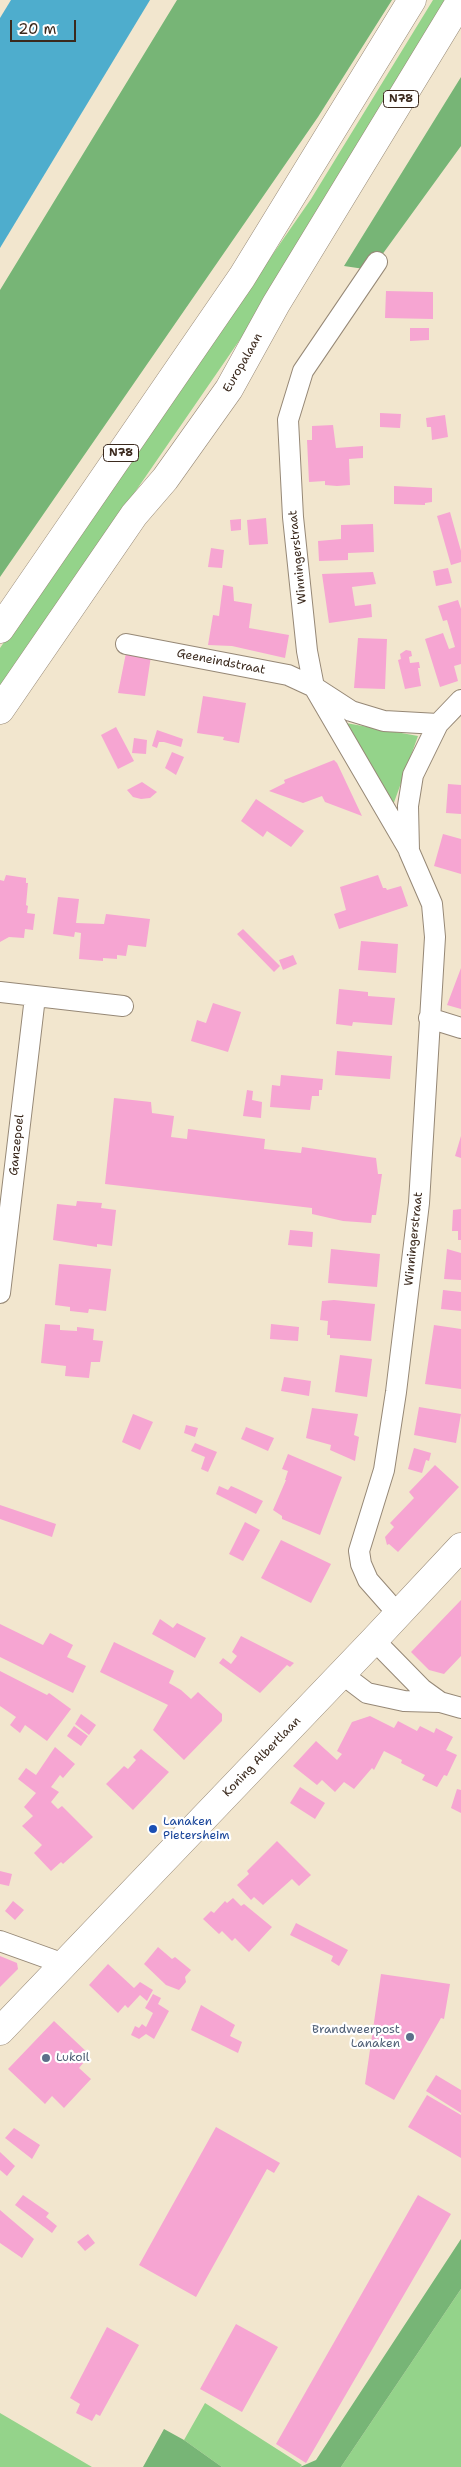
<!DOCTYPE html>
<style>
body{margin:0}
#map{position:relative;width:461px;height:2467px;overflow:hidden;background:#f2e6ce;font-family:"Shantell Sans",sans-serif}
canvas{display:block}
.scale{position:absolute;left:10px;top:20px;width:66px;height:22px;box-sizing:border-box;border:2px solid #3b2a1e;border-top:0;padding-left:6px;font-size:15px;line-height:18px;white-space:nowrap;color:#3b2a1e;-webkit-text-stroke:4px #fff;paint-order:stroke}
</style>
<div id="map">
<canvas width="461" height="2467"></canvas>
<div class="scale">20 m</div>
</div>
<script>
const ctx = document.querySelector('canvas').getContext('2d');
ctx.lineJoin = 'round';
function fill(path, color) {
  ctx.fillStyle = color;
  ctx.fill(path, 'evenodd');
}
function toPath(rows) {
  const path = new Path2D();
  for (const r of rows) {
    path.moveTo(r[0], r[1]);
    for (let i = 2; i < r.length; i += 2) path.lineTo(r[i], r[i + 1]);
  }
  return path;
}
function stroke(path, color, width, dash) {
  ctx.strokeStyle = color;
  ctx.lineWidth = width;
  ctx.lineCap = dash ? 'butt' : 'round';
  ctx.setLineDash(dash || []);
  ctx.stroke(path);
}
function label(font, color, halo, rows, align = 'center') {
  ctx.font = font + ' "Shantell Sans",sans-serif';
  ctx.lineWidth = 4.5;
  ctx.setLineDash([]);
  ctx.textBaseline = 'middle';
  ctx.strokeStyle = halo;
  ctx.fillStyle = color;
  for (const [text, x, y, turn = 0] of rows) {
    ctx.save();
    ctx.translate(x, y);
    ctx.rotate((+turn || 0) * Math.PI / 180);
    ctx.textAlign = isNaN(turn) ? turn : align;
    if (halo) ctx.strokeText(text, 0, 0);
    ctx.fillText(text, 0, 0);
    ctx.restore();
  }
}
fill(toPath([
 [433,0,453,0,323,219,0,688,0,648,311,199],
 [346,723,418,736,392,808],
 [461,2289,461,2467,341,2467],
 [205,2403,302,2465,300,2467,222,2467,184,2440],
 [0,2413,92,2467,0,2467]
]), '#94d38a');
fill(toPath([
 [177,0,392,0,318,117,0,577,0,290],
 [461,77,461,146,371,270,344,266],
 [461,2239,461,2289,341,2467,300,2467,316,2460],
 [164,2429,184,2440,222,2467,143,2467]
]), '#77b576');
fill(toPath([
 [11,0,150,0,0,248,0,18]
]), '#4eadcd');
fill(toPath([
 [386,291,433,292,433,319,385,318],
 [410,328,429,328,429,340,410,341],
 [380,413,401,414,400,428,380,427],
 [445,415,448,437,432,440,431,427,427,427,426,418],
 [333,425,336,448,363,446,363,458,349,459,350,485,337,486,325,485,325,481,309,482,307,440,312,440,312,426],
 [394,486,432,488,432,502,425,503,425,505,394,504],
 [450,512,461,551,461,562,451,565,437,516],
 [266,518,268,544,249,545,247,520],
 [241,519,241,530,231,531,230,520],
 [373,524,374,552,348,553,348,560,319,561,318,541,341,539,341,525],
 [211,548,224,550,222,568,208,567],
 [448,568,452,583,436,586,433,571],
 [373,572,376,584,352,587,355,606,371,604,372,617,329,623,322,574],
 [223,585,233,587,234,601,252,604,249,628,289,635,285,658,232,646,208,645,213,615,219,616],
 [458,600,461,609,461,664,454,666,458,681,440,687,425,639,443,633,449,649,455,647,447,620,443,621,438,606],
 [358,638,387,639,385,689,354,688],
 [406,650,411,651,412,656,409,657,410,663,419,662,420,668,418,668,421,686,405,689,398,660,401,659,400,654],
 [126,653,151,656,145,696,118,693],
 [203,696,246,703,239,743,223,740,224,737,197,733],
 [116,727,134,761,118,769,101,735],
 [157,730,183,739,181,747,164,742,159,742,157,748,152,746],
 [134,738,147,740,146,754,132,753],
 [172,752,184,757,176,775,165,768],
 [334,760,337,763,362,816,325,802,322,796,303,803,269,791,285,783,284,780],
 [142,782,157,792,150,798,141,799,133,797,127,790],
 [448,784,461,785,461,814,446,813],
 [256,799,304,831,291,847,267,831,263,837,241,821],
 [443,834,461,839,461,874,434,866],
 [6,875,26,878,26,883,28,883,26,905,28,906,27,913,35,914,33,930,25,929,24,938,9,937,0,942,0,880,4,881],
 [378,875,383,888,386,888,387,890,401,886,408,906,339,929,334,914,346,910,340,887],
 [58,897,79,899,76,923,104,924,106,914,150,919,146,947,128,945,126,956,117,955,117,959,103,958,103,961,79,959,81,933,75,932,74,937,53,934],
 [243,929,280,966,274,972,237,934],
 [361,941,398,944,396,973,358,970],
 [293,955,297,964,283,970,279,960],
 [461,968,461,1009,447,1005],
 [339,989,368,992,368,996,395,998,392,1025,353,1022,352,1026,336,1024],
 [213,1003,241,1012,228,1052,191,1041,197,1020,206,1023],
 [337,1051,392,1056,390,1079,335,1075],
 [281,1075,323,1079,322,1090,319,1090,319,1096,312,1096,310,1110,270,1107,272,1085,280,1086],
 [247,1090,253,1091,252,1100,262,1102,261,1118,243,1116],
 [114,1098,151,1102,152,1113,174,1116,171,1137,187,1139,188,1129,265,1139,264,1149,301,1153,302,1147,376,1158,378,1174,382,1174,376,1215,372,1215,371,1223,343,1221,312,1214,312,1208,105,1184],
 [461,1136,461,1158,455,1156],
 [77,1201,102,1203,101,1208,116,1210,112,1246,97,1244,97,1247,53,1240,57,1204,76,1206],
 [461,1209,461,1240,458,1240,458,1231,452,1231,453,1210],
 [290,1230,313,1232,312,1247,288,1245],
 [331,1249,380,1254,377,1287,328,1283],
 [447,1249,461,1253,461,1280,444,1279],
 [59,1264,111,1269,106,1311,89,1309,88,1313,70,1311,70,1307,55,1305],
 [443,1290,461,1292,461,1311,441,1309],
 [334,1300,375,1304,371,1341,330,1338,330,1335,327,1335,328,1321,320,1320,322,1301],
 [45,1324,60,1325,60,1330,77,1331,77,1327,94,1329,93,1340,103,1341,100,1362,91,1362,89,1378,65,1376,66,1366,41,1363],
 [271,1324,299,1327,298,1341,270,1339],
 [434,1325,461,1329,461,1389,425,1384],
 [340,1355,372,1359,367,1397,335,1392],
 [284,1377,311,1381,309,1396,281,1391],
 [419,1407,461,1414,456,1443,414,1435],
 [312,1408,358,1414,354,1435,359,1437,355,1461,330,1450,331,1445,306,1438],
 [133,1414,153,1422,140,1450,122,1442],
 [186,1425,198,1428,195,1437,184,1433],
 [246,1427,274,1438,268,1451,241,1439],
 [195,1443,217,1452,208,1472,201,1469,205,1457,191,1451],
 [414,1448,431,1453,429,1461,426,1460,422,1473,408,1469],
 [288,1454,342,1477,320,1535,282,1519,282,1516,273,1510,286,1480,285,1480,288,1471,282,1469],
 [435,1465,459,1487,398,1552,389,1544,387,1545,385,1537,394,1527,390,1523,414,1498,409,1492],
 [219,1486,228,1490,231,1486,238,1489,263,1501,256,1514,216,1494],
 [0,1505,56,1524,52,1537,0,1519],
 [245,1522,260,1530,243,1561,229,1554],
 [281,1540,331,1564,311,1603,261,1578],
 [461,1600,461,1656,444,1674,429,1670,411,1652],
 [160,1619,173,1628,177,1623,206,1638,195,1658,152,1634],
 [0,1624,43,1645,50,1633,73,1645,67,1657,86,1666,73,1693,0,1657],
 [241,1636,294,1663,290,1667,287,1665,260,1693,219,1663,223,1658,231,1664,237,1656,232,1652],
 [114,1642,174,1671,169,1683,181,1690,191,1699,198,1692,222,1714,222,1721,184,1760,153,1730,168,1705,100,1672],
 [0,1671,47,1695,49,1693,71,1709,47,1741,25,1725,20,1733,10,1725,16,1717,0,1706],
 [81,1714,96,1725,89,1735,75,1724],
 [370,1716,394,1728,398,1721,417,1731,420,1726,434,1733,436,1728,453,1737,446,1750,457,1755,447,1776,444,1775,437,1787,422,1780,425,1775,401,1763,402,1760,384,1751,374,1770,372,1768,354,1789,344,1782,335,1792,322,1780,317,1785,293,1766,316,1741,337,1760,342,1754,337,1751,352,1722],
 [74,1726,88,1736,81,1746,67,1736],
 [55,1747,75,1764,63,1778,60,1775,51,1787,59,1792,51,1802,58,1809,62,1806,93,1837,63,1864,61,1862,51,1871,34,1853,42,1845,22,1826,33,1816,24,1807,36,1793,18,1779,26,1768,36,1775],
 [141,1749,169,1772,133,1810,106,1784,124,1766,128,1769,136,1760,133,1757],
 [300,1787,325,1803,315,1819,290,1803],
 [457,1789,461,1790,461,1813,451,1808],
 [277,1841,311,1875,299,1886,292,1879,263,1905,254,1897,251,1900,237,1885,249,1874,247,1871],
 [0,1871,12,1874,9,1886,0,1884],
 [233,1898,241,1906,244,1904,272,1927,249,1952,235,1938,232,1941,222,1931,219,1934,203,1919,211,1911,214,1913,225,1901,227,1903],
 [13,1901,24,1910,15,1920,5,1911],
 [296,1923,348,1950,339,1966,331,1961,333,1956,290,1935],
 [158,1947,172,1959,175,1957,191,1970,185,1977,186,1982,179,1990,166,1985,144,1964],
 [0,1956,17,1963,18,1969,0,1987],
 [108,1964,134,1988,140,1982,153,1990,147,2001,140,1995,128,2008,125,2005,118,2013,89,1985],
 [381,1974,450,1984,444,2019,441,2018,394,2100,365,2084],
 [153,1994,161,1998,158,2004,169,2011,154,2039,146,2034,139,2039,131,2035,135,2026,139,2028,142,2024,146,2027,153,2013,145,2008],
 [201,2005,235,2025,230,2036,242,2042,238,2053,191,2030],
 [54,2021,90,2055,79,2068,91,2079,64,2108,52,2096,45,2104,8,2069],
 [436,2075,461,2090,461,2113,426,2091],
 [427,2095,461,2115,461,2158,408,2127],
 [216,2127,280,2163,274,2173,267,2169,196,2297,139,2265],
 [14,2128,40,2145,32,2159,5,2138],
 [0,2152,15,2166,7,2176,0,2170],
 [23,2195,49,2213,46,2217,57,2226,52,2233,15,2205],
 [418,2195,451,2214,306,2463,276,2444],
 [0,2210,34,2239,22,2258,0,2243],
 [88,2234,95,2243,85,2251,77,2242],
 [236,2324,278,2347,242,2412,200,2389],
 [107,2327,139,2345,100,2416,96,2414,92,2421,76,2413,80,2404,70,2398]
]), '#f6a5d2');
const street = toPath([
 [377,262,303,371,288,420,293,517,307,651,314,687,409,850],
 [126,644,288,675,314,687,351,711,384,721,438,724],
 [0,992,123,1006],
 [429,1018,461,1028],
 [0,1293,35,997],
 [398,1614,368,1580,361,1564,359,1551,384,1470,396,1392,419,1203,435,937,432,904,409,851,408,806,413,775,438,724,461,700],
 [374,1640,422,1689,440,1702],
 [342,1674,367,1693,404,1701,440,1702,461,1708],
 [0,1941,64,1964]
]);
const secondary = toPath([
 [0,2031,374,1640,461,1547]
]);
const primary = toPath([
 [0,629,242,277,412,0],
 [0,710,134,515,165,479,229,389,276,304,461,0]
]);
stroke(street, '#968876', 22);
stroke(secondary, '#968876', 29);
stroke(primary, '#968876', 29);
stroke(street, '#fff', 20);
stroke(secondary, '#fff', 28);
stroke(primary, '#fff', 28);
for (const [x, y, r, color] of [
 [153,1829,5,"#1a4fb4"],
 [410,2037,5,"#5c6f8a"],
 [46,2058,5,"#5c6f8a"]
]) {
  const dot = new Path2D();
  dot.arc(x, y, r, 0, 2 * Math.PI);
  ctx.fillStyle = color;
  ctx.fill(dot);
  stroke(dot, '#fff', 2);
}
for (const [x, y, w] of [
 [401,99,35],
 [121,453,35]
]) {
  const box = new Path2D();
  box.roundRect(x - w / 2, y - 8.5, w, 17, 4);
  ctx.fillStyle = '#fff';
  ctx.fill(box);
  stroke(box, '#3b2a1e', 1);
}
label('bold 11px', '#3b2a1e', null, [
 ["N78",401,99],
 ["N78",121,453]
]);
label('12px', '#3b2a1e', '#fff', [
 ["Europalaan",243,363,-60],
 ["Winningerstraat",298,557,-96],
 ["Geeneindstraat",221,662,11],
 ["Ganzepoel",17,1145,-84],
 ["Winningerstraat",414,1239,-84],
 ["Koning Albertlaan",262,1757,-46]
]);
label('12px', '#164399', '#fff', [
 ["Lanaken",163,1822],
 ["Pietersheim",163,1836]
], 'left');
label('12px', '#4e5e75', '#fff', [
 ["Brandweerpost",400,2030],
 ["Lanaken",400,2044],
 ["Lukoil",56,2058,"left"]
], 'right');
</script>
